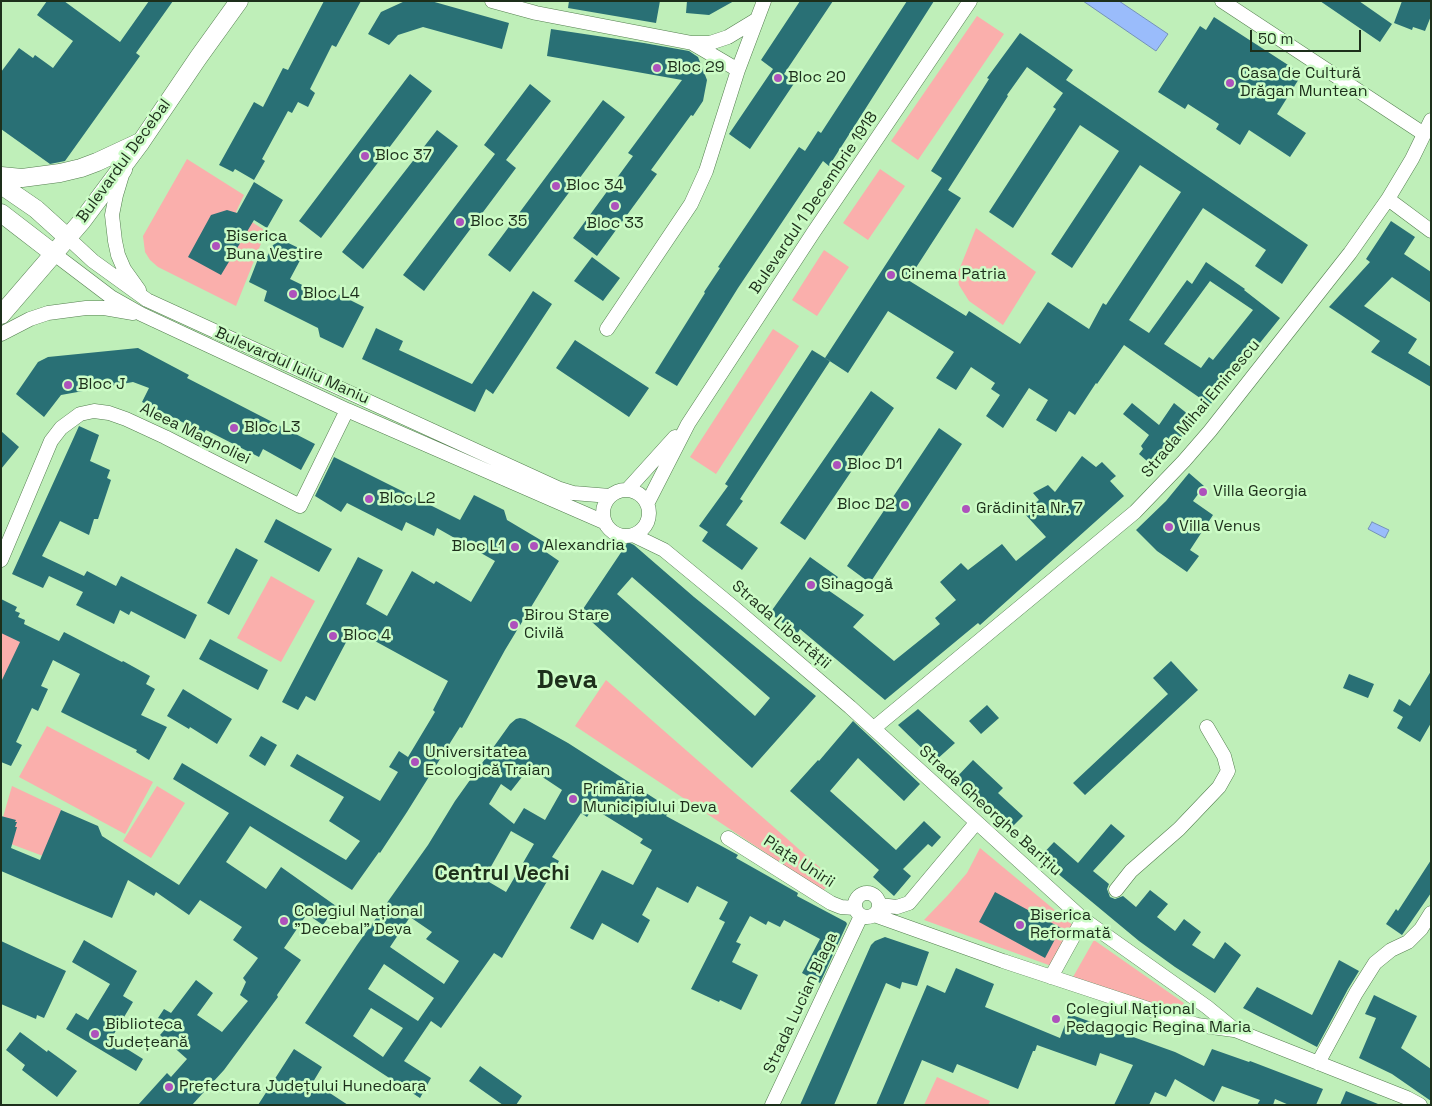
<!DOCTYPE html>
<meta charset="utf-8">
<style>
body{margin:0}
#map{position:relative;width:1432px;height:1106px;overflow:hidden;background:#bfefb9;font-family:"Space Grotesk",sans-serif}
canvas{display:block}
.frame{position:absolute;inset:0;border:2px solid #1d2f1b;pointer-events:none}
.scale{position:absolute;left:1250px;top:30px;width:111px;height:22px;box-sizing:border-box;border:2px solid #1d2f1b;border-top:0;padding-left:6px;font-size:15px;line-height:18px;white-space:nowrap;color:#1d2f1b;-webkit-text-stroke:4px #ccfcc6;paint-order:stroke}
</style>
<div id="map">
<canvas width="1432" height="1106"></canvas>
<div class="frame"></div>
<div class="scale">50 m</div>
</div>
<script>
const ctx = document.querySelector('canvas').getContext('2d');
ctx.lineJoin = 'round';
function fill(path, color) {
  ctx.fillStyle = color;
  ctx.fill(path, 'evenodd');
}
function toPath(rows) {
  const path = new Path2D();
  for (const r of rows) {
    if (r.length === 3) {
      path.moveTo(r[0] + r[2], r[1]);
      path.arc(r[0], r[1], r[2], 0, 2 * Math.PI);
      continue;
    }
    path.moveTo(r[0], r[1]);
    for (let i = 2; i < r.length; i += 2) path.lineTo(r[i], r[i + 1]);
  }
  return path;
}
function stroke(path, color, width, dash) {
  ctx.strokeStyle = color;
  ctx.lineWidth = width;
  ctx.lineCap = dash ? 'butt' : 'round';
  ctx.setLineDash(dash || []);
  ctx.stroke(path);
}
function label(font, color, halo, rows, align = 'center') {
  ctx.font = font + ' "Space Grotesk",sans-serif';
  ctx.lineWidth = 5;
  ctx.setLineDash([]);
  ctx.textBaseline = 'middle';
  ctx.strokeStyle = halo;
  ctx.fillStyle = color;
  for (const [text, x, y, turn = 0] of rows) {
    ctx.save();
    ctx.translate(x, y);
    ctx.rotate((+turn || 0) * Math.PI / 180);
    ctx.textAlign = isNaN(turn) ? turn : align;
    if (halo) ctx.strokeText(text, 0, 0);
    ctx.fillText(text, 0, 0);
    ctx.restore();
  }
}
fill(toPath([
 [977,16,1004,34,918,160,891,141],
 [187,159,244,195,236,212,266,231,236,306,158,267,150,260,145,252,143,236],
 [880,169,905,186,868,240,843,223],
 [976,228,1036,272,1003,325,969,301,959,285,957,275],
 [824,250,849,267,817,316,792,300],
 [773,329,799,346,716,474,690,457],
 [271,576,315,601,281,662,237,638],
 [1,631,24,642,1,691],
 [606,680,833,879,823,891,575,726],
 [47,726,153,782,125,834,19,777],
 [12,786,61,809,61,812,43,856,11,844,3,817],
 [157,786,185,803,151,858,123,841],
 [980,848,1080,931,1057,968,924,920,948,895,967,873],
 [1094,940,1184,1003,1179,1012,1073,977],
 [937,1077,990,1101,988,1105,924,1105]
]), '#faafac');
const water = toPath([
 [1083,1,1119,1,1168,34,1156,51,1083,1],
 [1372,522,1389,530,1385,538,1368,529,1372,522]
]);
fill(water, '#9abcfb');
stroke(water, '#7492b8', 1);
fill(toPath([
 [47,1,64,1,120,42,149,1,173,1,136,53,140,56,65,161,50,164,1,129,1,72,19,48,33,58,35,55,53,68,73,41,37,15],
 [324,1,361,1,336,47,332,45,310,89,315,93,308,107,298,102,292,113,288,111,262,159,265,161,254,180,235,169,233,172,219,165,254,102,263,107,283,68,288,70],
 [405,1,431,1,509,23,502,49,423,27,398,35,389,45,368,34,381,12],
 [569,1,660,1,656,23,568,8],
 [687,1,734,1,709,15,686,13],
 [800,1,833,1,784,74,795,82,750,149,729,134,773,69,761,60],
 [907,1,934,1,829,166,823,161,738,288,677,386,655,373,705,293,704,292,720,268,718,267,799,147,805,151,818,131,821,133],
 [1320,1,1359,1,1392,24,1380,42],
 [1402,1,1431,1,1431,16,1425,31,1413,27,1412,30,1394,23],
 [1214,17,1302,74,1277,114,1306,133,1290,157,1249,130,1240,145,1216,129,1219,124,1188,104,1185,109,1158,92,1200,26,1206,30],
 [551,29,644,43,689,51,698,57,707,80,703,101,693,116,691,115,651,170,657,174,597,256,573,238,633,156,628,153,682,80,547,56],
 [1020,33,1073,70,1066,80,1308,245,1282,284,1255,266,1266,250,1203,208,1129,320,1149,333,1187,280,1192,284,1206,262,1245,289,1244,290,1280,318,1210,405,1124,345,1097,384,1096,383,1075,415,1069,411,1056,432,1036,420,1048,400,1029,388,1003,428,986,416,1000,395,991,389,995,383,971,367,956,390,936,378,954,352,888,311,848,373,825,358,942,178,931,171,989,79,987,78],
 [1027,67,1063,93,1053,107,1056,109,989,212,1013,228,1080,125,1119,151,1051,254,1072,268,1140,165,1181,192,1106,305,1103,303,1089,329,1048,302,1020,344,969,311,966,316,908,280,961,198,948,190,1008,96,1007,95],
 [1210,281,1253,310,1213,360,1209,357,1201,368,1164,344],
 [410,74,432,91,321,238,299,221],
 [530,84,551,101,506,160,516,168,424,291,403,275,495,154,484,145],
 [603,100,625,117,510,272,488,255],
 [437,130,458,146,363,269,342,252],
 [254,182,283,200,267,228,254,220,221,275,188,257,211,215,227,210,237,213],
 [1391,221,1415,237,1404,254,1431,272,1431,303,1392,277,1364,306,1417,339,1408,353,1431,367,1431,387,1371,352,1380,341,1329,307,1370,262,1366,259],
 [282,240,305,251,290,279,327,297,330,290,364,307,343,348,320,337,318,328,264,301,267,291,249,282,258,259,267,257,273,245],
 [592,257,620,278,603,301,574,281],
 [533,291,552,304,493,394,486,389,475,412,362,359,376,328,403,341,399,350,472,384],
 [575,340,649,388,629,417,556,368],
 [138,348,189,375,187,378,315,444,301,470,263,449,259,457,206,430,202,436,182,426,184,423,142,402,149,388,133,382,61,395,44,417,16,394,38,362,48,357],
 [812,350,830,361,740,499,743,501,726,525,758,548,742,570,702,541,708,532,699,526,728,486,725,484],
 [871,391,894,408,805,540,780,523],
 [1132,403,1159,425,1174,403,1194,419,1178,442,1155,468,1139,454,1143,449,1141,446,1149,435,1123,414],
 [79,426,99,435,90,461,110,470,107,478,111,480,98,519,94,519,89,535,60,521,42,556,84,576,87,571,116,586,121,576,197,615,185,639,131,611,129,615,120,610,114,624,76,605,83,592,49,576,43,588,12,574],
 [939,428,962,444,870,583,847,566],
 [1,431,19,447,1,469],
 [1082,456,1096,467,1102,462,1116,476,1110,481,1124,496,980,625,978,623,885,700,800,629,797,634,770,613,810,557,838,577,828,590,864,615,853,627,894,661,940,624,935,618,956,600,940,582,961,563,968,570,1002,544,1016,561,1046,537,1024,513,1039,500,1033,493,1048,485,1055,492],
 [334,457,460,520,474,495,504,510,507,520,544,542,543,550,559,561,505,650,462,728,460,727,407,812,380,853,379,852,352,890,250,826,226,862,266,889,281,867,336,906,323,925,307,914,284,948,301,960,277,995,278,997,224,1070,192,1105,138,1105,167,1073,171,1077,187,1059,160,1035,168,1026,158,1018,164,1009,171,1013,196,980,213,993,197,1015,222,1032,248,1001,240,995,246,982,243,978,258,958,233,940,242,927,200,900,189,915,156,892,154,896,128,880,112,918,1,871,1,816,16,820,15,822,17,822,15,827,17,827,11,848,40,860,61,810,98,826,102,836,179,885,229,813,173,779,182,763,346,860,360,841,329,821,344,797,290,766,297,754,380,801,398,772,389,767,399,751,408,757,435,712,433,710,448,681,353,629,315,701,306,696,298,710,282,702,358,557,383,570,366,604,387,616,412,571,434,584,436,581,471,602,495,561,437,528,434,536,406,522,402,531,347,503,341,512,315,496],
 [1189,473,1204,486,1193,501,1213,515,1190,550,1199,556,1187,572,1157,551,1136,530,1166,501],
 [276,519,332,549,319,572,264,542],
 [628,542,634,545,694,597,816,696,752,768,581,612],
 [632,577,770,698,755,716,617,594],
 [236,548,258,560,229,615,207,603],
 [1,599,17,607,15,611,20,613,18,617,25,620,24,624,59,641,64,632,122,662,123,661,150,676,146,684,155,689,141,715,167,727,149,760,136,752,137,750,61,712,80,674,53,660,41,686,48,689,38,711,32,708,16,742,22,745,11,766,1,762,1,682,20,642,1,633],
 [210,639,268,670,258,690,199,659],
 [1171,661,1198,690,1085,795,1073,783,1168,694,1153,678],
 [1431,671,1431,723,1420,742,1397,728,1403,717,1393,711,1399,699,1410,706],
 [1349,674,1374,684,1368,698,1343,688],
 [183,689,232,719,217,744,190,727,189,729,167,716],
 [987,705,999,718,981,734,969,721],
 [918,709,955,743,935,761,898,725],
 [520,718,525,719,568,743,671,809,666,816,738,855,736,858,798,893,797,896,846,922,847,924,820,983,802,973,820,939,784,920,780,927,768,921,766,925,750,916,736,942,741,944,732,962,758,975,741,1010,720,1000,719,1002,691,989,725,922,719,919,728,902,697,886,688,903,657,887,642,915,650,920,638,943,602,923,593,940,570,928,602,870,633,885,652,850,640,843,643,839,593,808,587,817,581,813,552,857,559,861,502,958,494,953,441,1028,431,1021,404,1061,431,1078,420,1098,305,1023,357,945,428,845,455,801,510,724,516,719],
 [529,768,562,790,545,820,524,808,514,824,489,804,501,784,511,791],
 [511,831,534,844,506,892,484,879],
 [410,917,432,932,426,939,459,961,444,984,390,947],
 [384,964,434,998,418,1021,368,989],
 [371,1008,403,1028,383,1057,353,1036],
 [853,721,920,784,904,801,858,758,830,791,896,850,924,821,941,837,932,847,928,844,903,869,911,876,894,896,873,877,879,870,790,791,818,760,819,761],
 [261,736,277,745,265,766,249,756],
 [973,760,1003,788,998,793,1023,816,1008,831,954,780],
 [1111,824,1125,836,1093,871,1109,884,1107,889,1110,897,1115,899,1123,896,1136,907,1150,890,1168,904,1157,917,1175,931,1184,919,1201,932,1192,945,1214,959,1225,942,1241,955,1215,993,1175,967,1139,941,1039,858,1054,842,1078,863],
 [1431,860,1431,893,1402,935,1386,924,1396,909,1398,911],
 [995,892,1061,928,1045,958,979,922],
 [885,937,929,952,917,986,902,982,900,989,886,983,834,1105,800,1105,871,945,875,941],
 [84,940,137,971,123,996,133,1002,111,1039,143,1059,136,1071,66,1029,76,1013,88,1020,110,984,72,962],
 [1,941,66,971,44,1018,37,1015,36,1019,1,1004],
 [1339,960,1359,971,1348,989,1317,1047,1243,1008,1257,987,1312,1015],
 [956,968,994,984,985,1007,1060,1038,1069,1014,1175,1052,1204,1066,1212,1049,1249,1062,1250,1061,1323,1089,1316,1105,1289,1105,1275,1099,1273,1105,1257,1105,1260,1100,1222,1086,1214,1102,1175,1079,1166,1097,1155,1092,1149,1105,1114,1105,1133,1065,1100,1053,1096,1066,1037,1045,1035,1051,1033,1051,1018,1089,957,1064,953,1073,922,1060,903,1105,876,1105,927,985,945,993],
 [1374,995,1417,1016,1401,1048,1431,1069,1431,1101,1392,1074,1359,1058,1376,1018,1365,1014],
 [20,1032,47,1052,48,1050,77,1071,57,1097,22,1070,25,1065,6,1050],
 [294,1049,322,1067,313,1082,348,1105,258,1105],
 [480,1066,522,1096,516,1105,503,1105,469,1081],
 [1346,1091,1378,1104,1378,1105,1340,1105]
]), '#297075');
const minor = toPath([
 [492,1,536,13,692,43,738,70],
 [1222,1,1424,134],
 [692,43,710,43,728,37,756,20],
 [125,170,122,175,116,195,112,215,115,241,118,255,124,269,139,290],
 [1388,199,1431,231],
 [67,237,93,261,147,300,560,489,573,493,610,496],
 [53,253,111,297,141,314,347,410,604,522],
 [607,329,691,204,706,171,738,70,764,1],
 [1,334,30,319,48,313,86,308,104,308,133,313],
 [628,489,675,437],
 [626,513,23],
 [647,504,688,424,813,233,970,1],
 [633,535,664,550,732,606,850,707,1083,919,1207,1007,1235,1030,1407,1098,1420,1105],
 [1,560,51,441,61,428,80,414,94,411,109,413,126,419,165,437,300,506,347,410],
 [874,728,1135,512,1184,461,1210,431,1350,253,1388,199,1412,159,1431,120],
 [728,838,831,903,841,907,855,908],
 [1116,890,1131,871,1179,829,1219,787,1228,771,1224,756,1207,727],
 [867,905,12],
 [879,905,897,907,909,903,976,823],
 [874,915,1003,961,1197,1025,1234,1030],
 [1051,977,1083,919],
 [1318,1063,1356,993,1375,963,1391,950,1408,942,1421,929,1431,913],
 [772,1105,861,916]
]);
const major = toPath([
 [1,176,22,178,60,173,81,168,97,162,140,142],
 [1,185,36,209,67,237],
 [1,213,53,253],
 [1,315,82,221,141,142,198,58,239,1]
]);
stroke(minor, '#547f4f', 15);
stroke(major, '#547f4f', 19);
stroke(minor, '#fff', 14);
stroke(major, '#fff', 18);
for (const [x, y, r, color] of [
 [657,68,5,"#ae51bc"],
 [778,78,5,"#ae51bc"],
 [1230,83,5,"#ae51bc"],
 [365,156,5,"#ae51bc"],
 [556,186,5,"#ae51bc"],
 [615,206,5,"#ae51bc"],
 [460,222,5,"#ae51bc"],
 [216,246,5,"#ae51bc"],
 [891,275,5,"#ae51bc"],
 [293,294,5,"#ae51bc"],
 [68,385,5,"#ae51bc"],
 [234,428,5,"#ae51bc"],
 [837,465,5,"#ae51bc"],
 [1203,492,5,"#ae51bc"],
 [369,499,5,"#ae51bc"],
 [905,505,5,"#ae51bc"],
 [966,509,5,"#ae51bc"],
 [1169,527,5,"#ae51bc"],
 [534,546,5,"#ae51bc"],
 [515,547,5,"#ae51bc"],
 [811,585,5,"#ae51bc"],
 [514,625,5,"#ae51bc"],
 [333,636,5,"#ae51bc"],
 [415,762,5,"#ae51bc"],
 [573,799,5,"#ae51bc"],
 [284,921,5,"#ae51bc"],
 [1020,925,5,"#ae51bc"],
 [1056,1019,5,"#ae51bc"],
 [95,1034,5,"#ae51bc"],
 [169,1087,5,"#ae51bc"]
]) {
  const dot = new Path2D();
  dot.arc(x, y, r, 0, 2 * Math.PI);
  ctx.fillStyle = color;
  ctx.fill(dot);
  stroke(dot, '#ccfcc6', 2);
}
label('16px', '#1d2f1b', '#ccfcc6', [
 ["Bloc 29",667,68],
 ["Casa de Cultură",1240,74],
 ["Drăgan Muntean",1240,92],
 ["Bloc 20",788,78],
 ["Bloc 37",375,156],
 ["Bloc 34",566,186],
 ["Bloc 35",470,222],
 ["Bloc 33",615,224,"center"],
 ["Biserica",226,237],
 ["Buna Vestire",226,255],
 ["Cinema Patria",901,275],
 ["Bloc L4",303,294],
 ["Bloc J",78,385],
 ["Bloc L3",244,428],
 ["Bloc D1",847,465],
 ["Villa Georgia",1213,492],
 ["Bloc L2",379,499],
 ["Bloc D2",895,505,"right"],
 ["Grădinița Nr. 7",976,509],
 ["Villa Venus",1179,527],
 ["Alexandria",544,546],
 ["Bloc L1",505,547,"right"],
 ["Sinagogă",821,585],
 ["Birou Stare",524,616],
 ["Civilă",524,634],
 ["Bloc 4",343,636],
 ["Universitatea",425,753],
 ["Ecologică Traian",425,771],
 ["Primăria",583,790],
 ["Municipiului Deva",583,808],
 ["Colegiul Național",294,912],
 ["\"Decebal\" Deva",294,930],
 ["Biserica",1030,916],
 ["Reformată",1030,934],
 ["Colegiul Național",1066,1010],
 ["Pedagogic Regina Maria",1066,1028],
 ["Biblioteca",105,1025],
 ["Județeană",105,1043],
 ["Prefectura Județului Hunedoara",179,1087]
], 'left');
label('16px', '#1d2f1b', '#ccfcc6', [
 ["Bulevardul Decebal",124,161,-54],
 ["Bulevardul 1 Decembrie 1918",814,203,-56],
 ["Bulevardul Iuliu Maniu",292,366,24],
 ["Strada Mihai Eminescu",1201,409,-50],
 ["Aleea Magnoliei",195,434,26],
 ["Strada Libertății",781,625,41],
 ["Strada Gheorghe Barițiu",990,811,42],
 ["Piața Unirii",799,862,33],
 ["Strada Lucian Blaga",801,1003,-65]
]);
label('bold 21px', '#1d2f1b', '#ccfcc6', [
 ["Centrul Vechi",502,874]
]);
label('bold 26px', '#1d2f1b', '#ccfcc6', [
 ["Deva",567,681]
]);
</script>
